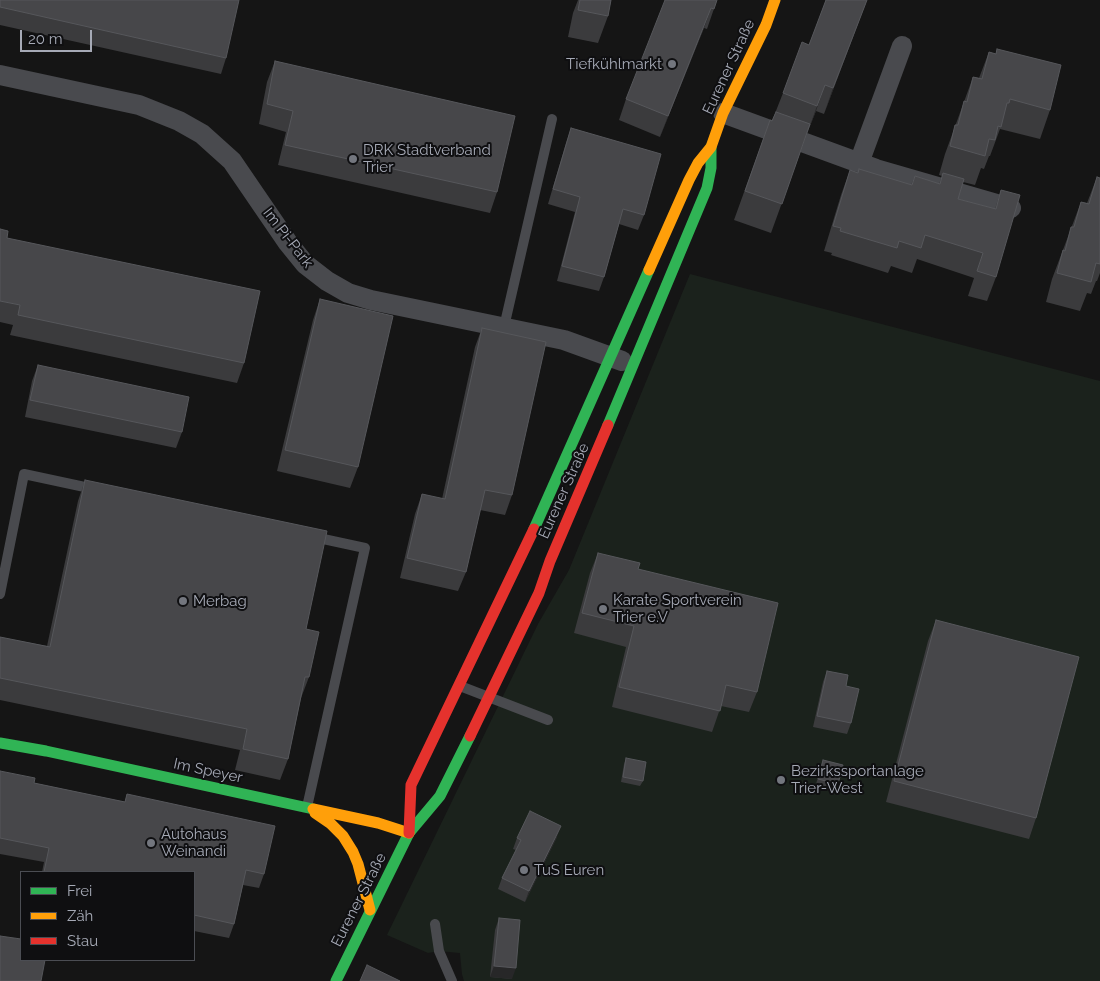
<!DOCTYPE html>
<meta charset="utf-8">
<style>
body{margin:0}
#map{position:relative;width:1100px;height:981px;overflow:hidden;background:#151515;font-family:Raleway,sans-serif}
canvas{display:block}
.legend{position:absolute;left:20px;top:871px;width:175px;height:90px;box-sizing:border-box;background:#0f0f11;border:1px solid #4b4d53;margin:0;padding:6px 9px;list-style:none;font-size:15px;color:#a6aab6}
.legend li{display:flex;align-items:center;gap:10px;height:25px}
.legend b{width:25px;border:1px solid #4b4d53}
.scale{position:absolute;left:20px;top:30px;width:72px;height:22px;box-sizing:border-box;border:2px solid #a6aab6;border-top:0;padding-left:6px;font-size:15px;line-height:18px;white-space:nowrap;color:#a6aab6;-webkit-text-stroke:4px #0f0f11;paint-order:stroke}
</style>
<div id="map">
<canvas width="1100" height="981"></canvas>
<ul class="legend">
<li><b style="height:6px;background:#30b455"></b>Frei</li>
<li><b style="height:6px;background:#ff9f0a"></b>Zäh</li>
<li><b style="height:6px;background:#e5322d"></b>Stau</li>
</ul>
<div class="scale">20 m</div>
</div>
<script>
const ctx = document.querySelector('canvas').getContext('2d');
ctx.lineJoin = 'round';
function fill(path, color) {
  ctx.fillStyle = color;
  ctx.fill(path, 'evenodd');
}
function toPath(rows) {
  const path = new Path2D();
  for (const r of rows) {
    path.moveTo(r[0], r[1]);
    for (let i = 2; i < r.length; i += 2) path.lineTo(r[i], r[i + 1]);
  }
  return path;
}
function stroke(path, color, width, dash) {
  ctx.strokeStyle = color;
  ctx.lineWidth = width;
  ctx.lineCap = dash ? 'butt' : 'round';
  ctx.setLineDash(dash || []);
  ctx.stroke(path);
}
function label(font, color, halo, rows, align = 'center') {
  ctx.font = font + ' Raleway,sans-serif';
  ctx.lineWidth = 4;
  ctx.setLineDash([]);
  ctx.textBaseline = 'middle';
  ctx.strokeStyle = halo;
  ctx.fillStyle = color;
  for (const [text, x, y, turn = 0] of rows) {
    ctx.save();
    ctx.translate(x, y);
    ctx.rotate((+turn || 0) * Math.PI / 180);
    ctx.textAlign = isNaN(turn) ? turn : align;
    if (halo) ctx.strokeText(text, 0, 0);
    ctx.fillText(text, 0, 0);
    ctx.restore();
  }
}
fill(toPath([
 [690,274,1100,381,1100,981,464,981,462,974,460,953,439,951,428,953,387,935,538,624,569,570]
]), '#1b221c');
stroke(toPath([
 [504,327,552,119],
 [0,594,24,474,94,489],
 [460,686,548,720],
 [307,807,365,548,314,537],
 [435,924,439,951,452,981]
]), '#494a4e', 10);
stroke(toPath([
 [0,75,139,105,179,121,202,134,232,161,288,243,305,264,327,281,348,293,371,300,564,340,622,361],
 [723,113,876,169,1011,208],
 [859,163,902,46]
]), '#494a4e', 20);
stroke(toPath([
 [608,425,707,188,711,168,711,147],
 [534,529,649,270],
 [0,743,46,751,313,809],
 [336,981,409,833,440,796,470,736]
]), '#30b455', 11);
stroke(toPath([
 [649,270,689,180,698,163,711,147,723,113,766,25,775,0],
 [313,809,378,823,409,833],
 [315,813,331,824,343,836,353,852,358,864,370,910]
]), '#ff9f0a', 11);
stroke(toPath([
 [470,736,539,593,550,561,608,425],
 [409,833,411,785,534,529]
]), '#e5322d', 11);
fill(toPath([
 [0,0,226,58,221,74,0,25],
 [578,0,611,0,608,16,598,43,568,37,573,13],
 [717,0,707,29,704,28,660,137,619,120,626,99],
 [826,0,867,0,824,114,816,111,808,131,771,233,734,220,770,120,772,121,783,93,809,45],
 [997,49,1050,110,1040,139,1000,129,990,156,989,156,984,169,981,168,975,185,963,182,958,199,995,209,1001,190,996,277,987,301,968,296,974,278,917,259,912,273,891,266,888,273,831,255,832,253,824,251,841,195,850,170,911,185,915,176,939,184,942,176,939,175,945,154,973,77,979,78,989,52,996,54],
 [275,61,497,192,490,213,278,165,286,132,259,124,267,82],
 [571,128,644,215,638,230,619,224,604,277,599,291,557,281,575,212,548,204,566,143],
 [1097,177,1100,178,1100,273,1097,281,1096,281,1091,294,1087,293,1080,311,1046,302,1052,279,1081,202,1087,203],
 [0,229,7,238,244,363,237,383,10,335,13,325,0,322],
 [320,299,358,467,350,488,277,471,313,320],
 [482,328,512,495,505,515,480,510,466,572,458,591,400,578,415,514,422,494,442,499,475,347],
 [38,365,182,432,176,448,25,417,32,381],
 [85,480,306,629,309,677,301,698,288,759,280,780,235,770,240,750,0,700,0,637,47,646,78,501],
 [598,553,638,569,757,692,749,712,721,706,712,732,612,707,626,647,574,633,590,573],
 [936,620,1036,818,1029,839,886,802,928,641],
 [827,671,846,686,851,723,847,734,813,727,823,682],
 [626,758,643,781,640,786,621,782,624,764],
 [823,760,838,784,836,789,816,784],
 [0,771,34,783,125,802,127,794,264,874,259,888,243,885,234,924,229,938,194,931,194,872,42,872,44,862,0,854],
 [557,837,525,902,498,889,502,878,516,850,513,849,517,838],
 [499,918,512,979,490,977,495,930]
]), '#3b3b3d');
fill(toPath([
 [867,0,824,114,833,88],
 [711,8,704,28,660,137,668,116],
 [825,85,816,111,808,131,817,106],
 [561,826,557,837,525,902,529,891],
 [494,966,516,968,512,979,490,977]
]), '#272728');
const building = toPath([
 [0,0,239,0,226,58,0,7,0,0],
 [580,0,611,0,608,16,578,10,580,0],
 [665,0,717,0,714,9,711,8,668,116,626,99,665,0],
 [826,0,867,0,833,88,825,85,817,106,783,93,802,42,809,45,826,0],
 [997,49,1061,65,1050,110,1010,99,1009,103,1007,103,1001,127,998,126,995,140,989,139,985,156,950,146,955,125,958,125,964,101,967,102,973,77,982,79,989,52,996,54,997,49],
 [275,61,515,116,497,192,285,145,293,111,267,104,275,61],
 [776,112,810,124,782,204,745,191,770,120,772,121,776,112],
 [571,128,661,154,644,215,623,209,604,277,562,266,580,197,553,189,571,128],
 [859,169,912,185,915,176,940,184,943,173,964,179,958,199,996,209,1001,190,1020,195,996,277,977,271,983,253,925,235,921,248,899,241,897,248,840,231,841,228,833,226,850,170,858,173,859,169],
 [1097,177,1100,178,1100,264,1096,263,1091,282,1057,273,1063,250,1065,251,1071,227,1074,227,1081,202,1089,204,1097,177],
 [0,229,8,231,7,238,260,291,244,363,18,315,20,305,0,301,0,229],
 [320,299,393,316,358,467,285,450,320,299],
 [482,328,546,342,512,495,485,490,466,572,407,558,422,494,445,499,482,328],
 [38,365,189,397,182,432,30,400,38,365],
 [85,480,327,531,306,629,319,632,309,677,305,677,288,759,243,749,247,729,0,678,0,637,50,647,85,480],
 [598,553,640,563,638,569,778,603,757,692,726,685,720,711,619,687,634,626,582,613,598,553],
 [936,620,1079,657,1036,818,894,781,936,620],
 [827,671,848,675,846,686,859,689,851,723,817,716,827,671],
 [626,758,646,762,643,781,623,777,626,758],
 [823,760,843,765,838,784,818,779,823,760],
 [0,771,35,778,34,783,125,802,127,794,275,826,264,874,246,870,234,924,194,915,194,872,44,872,49,848,0,838,0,771],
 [530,811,561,826,529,891,502,878,521,840,517,838,530,811],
 [499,918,520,920,516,968,494,966,499,918],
 [0,936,21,939,21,960,45,960,41,981,0,981,0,936],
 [367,965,400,981,360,981,367,965]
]);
fill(building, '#47474a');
stroke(building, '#56575b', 1);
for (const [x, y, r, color] of [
 [672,64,5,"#73767e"],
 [353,159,5,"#73767e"],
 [183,601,5,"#73767e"],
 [603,609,5,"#73767e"],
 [781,780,5,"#73767e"],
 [151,843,5,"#73767e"],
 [524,870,5,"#73767e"]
]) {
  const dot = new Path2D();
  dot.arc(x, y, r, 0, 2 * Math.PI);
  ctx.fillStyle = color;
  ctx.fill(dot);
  stroke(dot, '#0f0f11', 2);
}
label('15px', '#a6aab6', '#0f0f11', [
 ["Tiefkühlmarkt",662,64,"right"],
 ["DRK Stadtverband",363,150],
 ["Trier",363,167],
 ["Karate Sportverein",613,600],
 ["Trier e.V",613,617],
 ["Merbag",193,601],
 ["Bezirkssportanlage",791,771],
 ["Trier-West",791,788],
 ["Autohaus",161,834],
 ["Weinandi",161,851],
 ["TuS Euren",534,870]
], 'left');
label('15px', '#a6aab6', '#0f0f11', [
 ["Eurener Straße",729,67,-65],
 ["Im Pi-Park",288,238,52],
 ["Eurener Straße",564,491,-66],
 ["Im Speyer",208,771,12],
 ["Eurener Straße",359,900,-63]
]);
</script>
